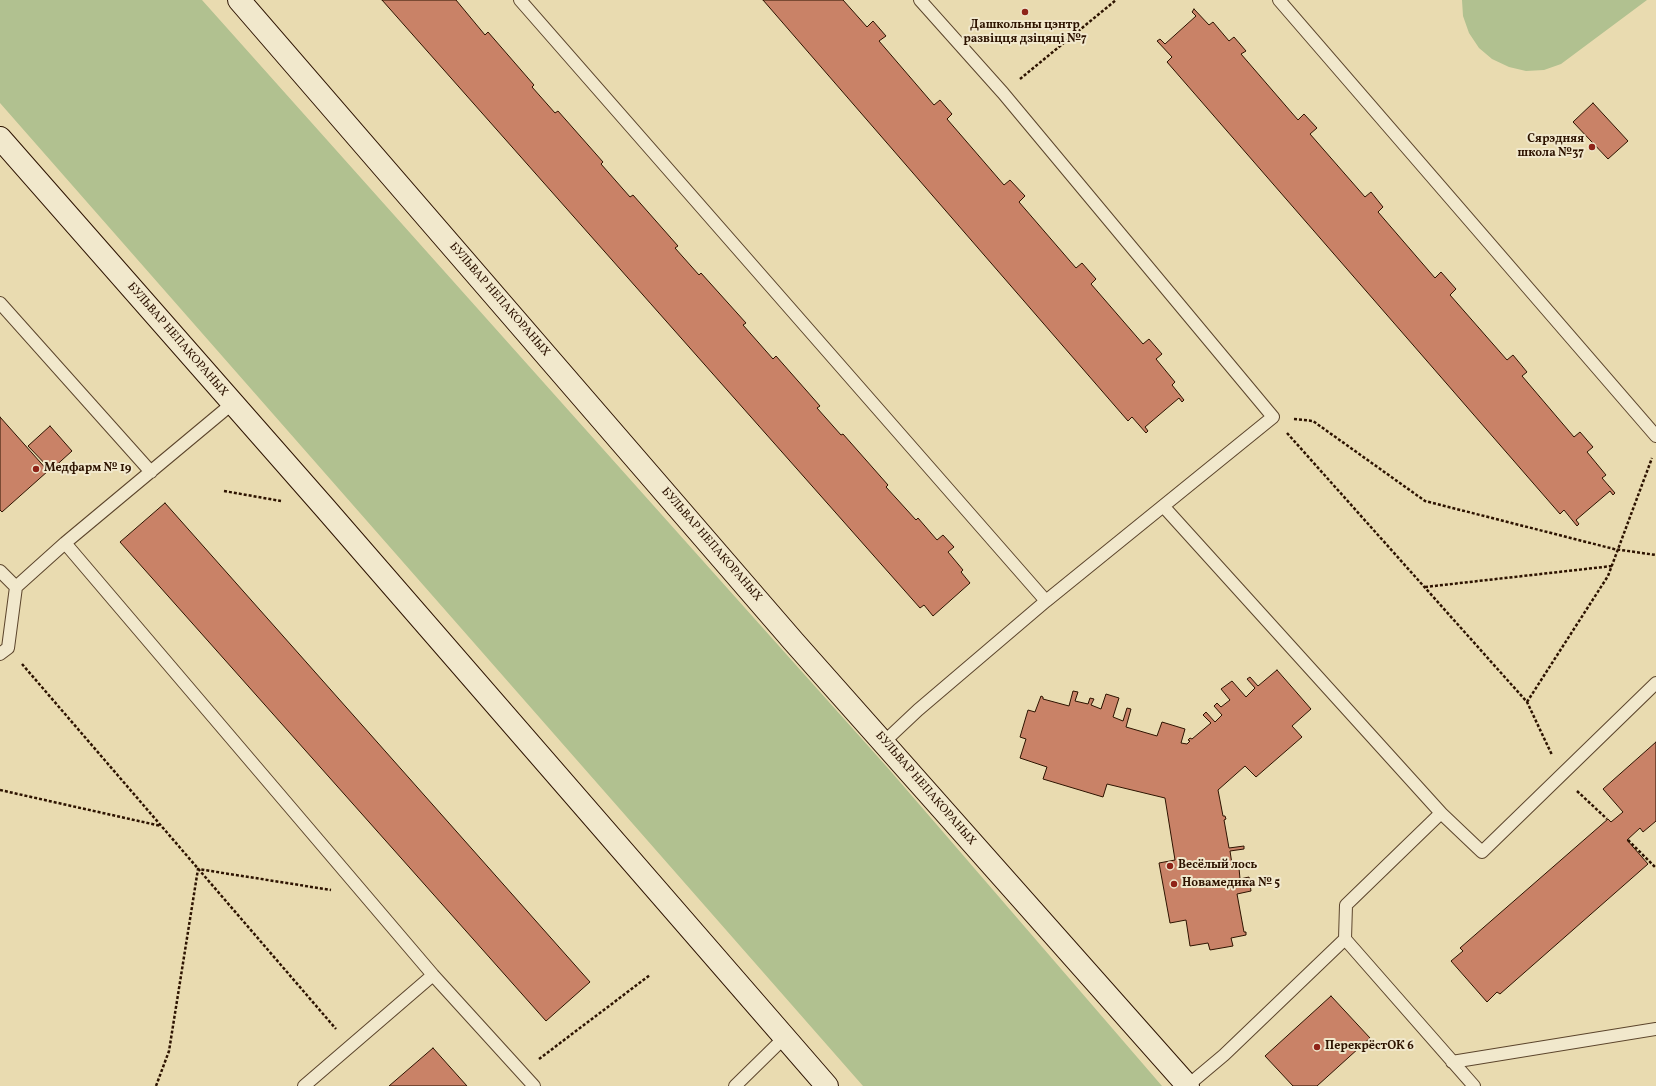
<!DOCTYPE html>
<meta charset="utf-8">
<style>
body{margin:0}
canvas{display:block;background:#e9dbb0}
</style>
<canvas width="1656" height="1086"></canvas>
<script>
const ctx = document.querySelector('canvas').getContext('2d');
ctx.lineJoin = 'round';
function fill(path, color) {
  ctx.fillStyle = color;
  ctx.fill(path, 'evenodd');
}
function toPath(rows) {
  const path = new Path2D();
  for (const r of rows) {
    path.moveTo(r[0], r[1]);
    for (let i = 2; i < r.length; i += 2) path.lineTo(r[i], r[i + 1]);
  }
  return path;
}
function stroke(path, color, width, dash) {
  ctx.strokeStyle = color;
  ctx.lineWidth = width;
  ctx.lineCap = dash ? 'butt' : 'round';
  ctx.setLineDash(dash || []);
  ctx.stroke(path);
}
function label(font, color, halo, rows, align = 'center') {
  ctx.font = font + ' Vollkorn,serif';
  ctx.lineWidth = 4;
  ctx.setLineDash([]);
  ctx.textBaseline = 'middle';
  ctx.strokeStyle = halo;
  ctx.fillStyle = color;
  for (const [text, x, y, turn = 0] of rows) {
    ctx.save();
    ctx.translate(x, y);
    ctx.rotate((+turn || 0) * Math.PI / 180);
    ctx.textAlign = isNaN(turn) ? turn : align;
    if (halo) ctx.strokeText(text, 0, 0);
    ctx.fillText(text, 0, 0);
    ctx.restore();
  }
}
fill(toPath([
 [0,0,202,0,887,767,1162,1086,863,1086,0,103],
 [1462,0,1647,0,1561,64,1544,70,1526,71,1509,67,1492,59,1479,48,1469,33,1463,16]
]), '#b1c190');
const building = toPath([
 [382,0,456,0,485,35,488,32,534,85,532,87,555,113,558,111,603,162,601,164,630,197,633,195,678,246,675,248,699,275,701,273,746,323,743,325,773,359,776,356,820,406,817,408,841,435,843,434,888,485,886,487,916,520,918,518,937,540,943,535,954,547,948,552,963,570,961,572,970,583,933,616,924,605,920,608,382,0],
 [763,0,843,0,867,27,873,21,886,36,879,41,934,105,940,100,952,114,947,119,1004,185,1010,180,1025,196,1019,202,1076,268,1082,263,1096,279,1091,284,1143,344,1149,339,1162,354,1156,359,1175,382,1172,385,1184,400,1182,402,1179,398,1145,427,1148,431,1146,433,1132,417,1128,421,763,0],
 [1194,9,1209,25,1213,22,1229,41,1234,37,1246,51,1241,54,1298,120,1304,114,1317,128,1310,134,1365,197,1371,192,1383,207,1378,212,1435,278,1441,272,1456,289,1450,295,1507,360,1513,355,1527,372,1522,376,1574,437,1580,432,1593,447,1587,452,1606,475,1602,478,1615,493,1613,495,1610,491,1576,520,1579,524,1577,526,1564,510,1560,514,1167,62,1172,57,1157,41,1160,39,1165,44,1196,16,1192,12,1194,9],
 [1593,103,1628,141,1608,159,1573,122,1593,103],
 [0,417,48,471,2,512,0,510,0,417],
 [50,426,72,451,51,470,28,446,50,426],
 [165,503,590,982,546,1021,120,542,165,503],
 [1277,670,1311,709,1292,726,1302,737,1256,777,1245,766,1218,790,1223,816,1225,816,1226,819,1224,820,1229,848,1244,846,1244,849,1230,851,1232,864,1246,862,1247,866,1239,868,1240,879,1249,877,1251,891,1237,894,1244,932,1246,932,1246,935,1231,938,1233,946,1210,950,1208,943,1190,946,1186,920,1170,923,1159,863,1175,860,1165,798,1107,784,1103,797,1043,779,1047,767,1020,758,1026,739,1020,737,1028,710,1035,712,1041,696,1043,697,1043,699,1069,706,1073,691,1078,692,1075,701,1088,704,1090,698,1094,699,1091,705,1101,709,1106,694,1119,698,1113,717,1123,721,1127,708,1131,709,1126,727,1157,736,1162,722,1185,729,1181,743,1187,744,1190,741,1188,740,1190,738,1192,739,1211,723,1203,715,1206,712,1215,722,1222,715,1214,706,1217,703,1221,707,1230,700,1221,689,1232,681,1246,697,1255,688,1247,679,1250,677,1258,686,1277,670],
 [1656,742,1656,821,1643,832,1640,828,1627,840,1648,864,1500,994,1497,992,1487,1002,1451,961,1463,951,1460,948,1608,819,1611,822,1623,812,1603,789,1656,742],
 [1331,996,1370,1038,1317,1086,1293,1086,1265,1056,1331,996],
 [433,1048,467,1086,389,1086,433,1048]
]);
fill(building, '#c98267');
stroke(building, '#2d1300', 1);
const lane = toPath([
 [520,0,1046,601],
 [1279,0,1656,436],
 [0,303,151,472],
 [1164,507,1441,813],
 [65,543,433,975,534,1086],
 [0,571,16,587],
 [0,654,8,648,16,587,65,543,233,403],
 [884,742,918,710,1046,601,1273,417,1003,93,920,0],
 [1345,939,1474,1086],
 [1452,1062,1656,1029],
 [304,1086,433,975],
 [735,1086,784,1038],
 [1187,1086,1224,1055,1345,939,1346,905,1441,813,1482,852,1656,683]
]);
const secondary = toPath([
 [239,0,794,642,1188,1086],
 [0,138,325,508,827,1086]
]);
stroke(lane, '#5c452c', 14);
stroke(secondary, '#2d1300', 24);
stroke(toPath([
 [1020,79,1116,0],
 [1294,419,1313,421,1425,501,1614,549,1656,555],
 [1287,433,1527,702,1552,755],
 [224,491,281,501],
 [1425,587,1612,566],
 [22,664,336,1029],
 [1527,702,1608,576,1652,458],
 [0,790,161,826],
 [1577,791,1607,819],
 [1628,840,1656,868],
 [539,1059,650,975],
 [156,1086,169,1051,198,869,331,890]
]), '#2d1300', 2.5, [3, 2]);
stroke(lane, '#f1e8cc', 12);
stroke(secondary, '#f1e8cc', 22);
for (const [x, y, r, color] of [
 [1025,12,4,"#8f2418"],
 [1592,147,4,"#8f2418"],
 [36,469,4,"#8f2418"],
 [1170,866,4,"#8f2418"],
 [1174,884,4,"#8f2418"],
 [1317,1047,4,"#8f2418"]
]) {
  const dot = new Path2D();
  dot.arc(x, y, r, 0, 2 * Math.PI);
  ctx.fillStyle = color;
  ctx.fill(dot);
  stroke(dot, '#f1e8cc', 1.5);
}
label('bold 12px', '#2d1300', '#f1e8cc', [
 ["Дашкольны цэнтр",1025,26,"center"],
 ["развіцця дзіцяці №7",1025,40,"center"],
 ["Сярэдняя",1584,140,"right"],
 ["школа №37",1584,154,"right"],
 ["Медфарм № 19",44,469],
 ["Весёлый лось",1178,866],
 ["Новамедика № 5",1182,884],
 ["ПерекрёстОК 6",1325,1047]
], 'left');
label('12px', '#2d1300', '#f1e8cc', [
 ["БУЛЬВАР НЕПАКОРАНЫХ",499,300,49],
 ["БУЛЬВАР НЕПАКОРАНЫХ",177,340,49],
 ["БУЛЬВАР НЕПАКОРАНЫХ",711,545,49],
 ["БУЛЬВАР НЕПАКОРАНЫХ",925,789,49]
]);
</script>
